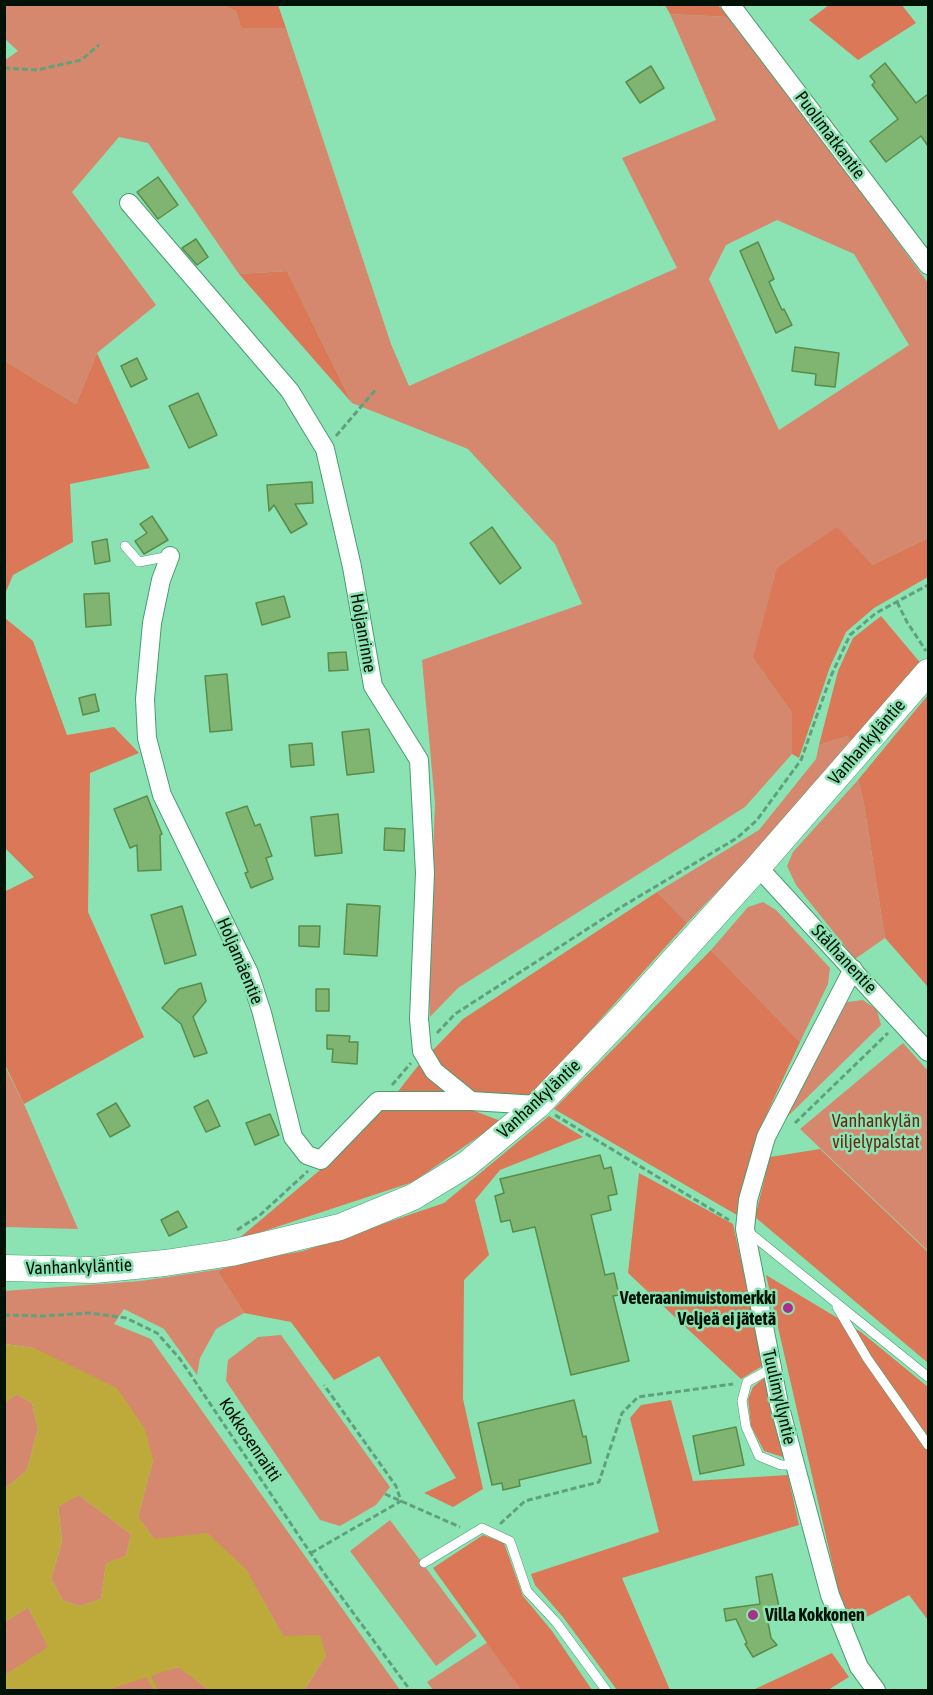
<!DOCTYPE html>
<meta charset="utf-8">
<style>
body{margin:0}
#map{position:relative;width:933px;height:1695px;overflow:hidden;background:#8be3b3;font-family:"Asap Condensed",sans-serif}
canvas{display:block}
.frame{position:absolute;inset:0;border:6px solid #001105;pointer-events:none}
</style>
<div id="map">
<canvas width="933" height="1695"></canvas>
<div class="frame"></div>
</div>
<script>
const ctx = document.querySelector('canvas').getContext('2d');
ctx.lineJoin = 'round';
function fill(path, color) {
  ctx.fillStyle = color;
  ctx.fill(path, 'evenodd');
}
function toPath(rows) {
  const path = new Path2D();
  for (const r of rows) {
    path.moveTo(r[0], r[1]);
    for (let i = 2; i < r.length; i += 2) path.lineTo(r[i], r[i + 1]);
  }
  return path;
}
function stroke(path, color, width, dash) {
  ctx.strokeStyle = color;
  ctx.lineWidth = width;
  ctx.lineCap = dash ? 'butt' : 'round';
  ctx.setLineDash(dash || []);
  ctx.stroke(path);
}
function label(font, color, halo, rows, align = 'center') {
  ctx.font = font + ' "Asap Condensed",sans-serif';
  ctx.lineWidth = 5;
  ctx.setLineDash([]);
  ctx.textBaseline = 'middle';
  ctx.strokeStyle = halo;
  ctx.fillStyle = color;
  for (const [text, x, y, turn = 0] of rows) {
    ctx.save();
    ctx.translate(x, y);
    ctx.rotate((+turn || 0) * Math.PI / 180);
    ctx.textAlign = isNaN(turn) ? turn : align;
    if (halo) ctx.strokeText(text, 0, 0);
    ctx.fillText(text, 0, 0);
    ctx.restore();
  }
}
fill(toPath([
 [5,5,223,5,236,11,241,28,286,28,391,344,409,386,677,268,622,158,716,120,670,14,728,17,856,185,928,283,928,538,872,565,753,658,792,713,792,754,745,807,458,988,430,1017,429,957,435,804,422,660,582,604,555,544,468,449,352,403,287,271,239,274,148,143,119,137,72,192,156,305,97,353,76,404,5,361,4,61,18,51,5,39],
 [777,220,854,254,909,345,779,430,709,279,726,245],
 [848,736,851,753,687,923,657,892,759,830,816,759,819,745],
 [858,780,864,804,885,938,855,959,796,885,787,866,793,852],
 [763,902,776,910,830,968,828,984,800,1042,711,950,748,907],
 [863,1000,877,1010,881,1025,783,1121,847,1002],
 [903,1043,928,1071,928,1251,800,1129],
 [4,1065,24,1104,78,1229,5,1227],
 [221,1269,218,1272,244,1313,216,1329,200,1358,197,1375,164,1329,124,1309,114,1324,151,1339,400,1690,304,1690,326,1656,283,1636,247,1572,154,1539,138,1517,153,1460,34,1348,5,1344,4,1291,141,1281],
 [281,1335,390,1487,376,1505,340,1526,320,1520,226,1381,228,1360,258,1337],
 [16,1394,32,1403,38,1429,27,1470,5,1489,5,1403],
 [79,1495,131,1534,126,1556,106,1564,101,1599,80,1606,63,1601,51,1579,62,1541,58,1506],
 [390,1520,477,1636,436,1666,350,1551],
 [28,1607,49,1648,5,1675,5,1622],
 [488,1642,521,1690,433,1690,427,1682],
 [179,1667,209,1690,107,1690,148,1675]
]), '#d5886e');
fill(toPath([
 [901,4,916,23,858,60,809,20,829,5],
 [223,5,278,5,286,28,241,28,236,11],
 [665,5,718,5,728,17,670,14],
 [287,271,352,403,239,274],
 [97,353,150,468,70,484,73,542,13,575,5,594,5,361,76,404],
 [837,527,872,565,928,538,928,577,874,608,846,632,830,667,799,758,792,754,792,713,753,658,777,568],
 [881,616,923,666,851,753,848,736,819,745,838,671,853,638],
 [5,618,33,641,67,735,114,727,139,753,90,773,88,912,144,1037,24,1104,5,1065,4,892,34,877,5,848],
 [928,695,928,987,885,938,864,804,858,780],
 [657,892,687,923,528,1100,476,1094,441,1065,432,1051,463,1019],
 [711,950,800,1042,757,1135,737,1215,554,1109],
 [421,1062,454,1095,396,1094],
 [384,1108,469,1109,501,1121,413,1182,237,1240,326,1165],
 [549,1116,583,1137,500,1170,475,1200,489,1255,464,1280,463,1399,483,1489,453,1507,424,1493,456,1478,379,1356,334,1380,291,1322,244,1313,218,1272,221,1269,259,1259,303,1251,444,1203],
 [820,1149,928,1252,928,1363,755,1217,770,1157],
 [639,1173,733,1224,764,1365,741,1379,628,1273],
 [766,1275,861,1332,928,1387,928,1620,909,1595,853,1624,839,1593],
 [766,1376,786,1458,764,1451,751,1426,748,1399,753,1387],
 [671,1400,693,1481,788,1475,799,1525,622,1578,670,1690,672,1690,617,1690,563,1617,535,1585,531,1574,659,1532,630,1418,641,1405],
 [483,1535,504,1543,523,1596,552,1631,592,1690,521,1690,433,1568],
 [832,1653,849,1677,828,1690,753,1690]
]), '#da7858');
fill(toPath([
 [4,1344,34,1348,117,1388,145,1429,153,1460,138,1517,154,1539,207,1533,246,1569,283,1636,320,1635,326,1656,304,1690,209,1690,178,1667,107,1690,5,1690,5,1675,48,1647,28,1607,5,1622,5,1489,27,1470,38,1429,32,1403,16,1394,5,1403],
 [79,1495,131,1534,126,1556,106,1563,101,1599,80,1606,63,1601,51,1579,62,1541,58,1507]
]), '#beaa3b');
stroke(toPath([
 [148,1675,156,1690]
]), '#beaa3b', 4.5);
const building = toPath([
 [885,63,916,103,928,94,928,146,921,136,886,162,870,141,898,119,872,85,875,82,870,76,885,63],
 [651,66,664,88,640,103,626,82,651,66],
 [158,177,178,205,158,219,137,192,158,177],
 [196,239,208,257,197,265,182,248,196,239],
 [758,242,774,279,769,282,782,310,784,309,792,325,776,333,740,251,758,242],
 [795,347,839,353,835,387,815,385,816,374,792,371,795,347],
 [137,358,147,379,131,387,121,366,137,358],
 [198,393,217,435,189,448,169,406,198,393],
 [312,482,313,503,295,504,307,524,291,533,274,505,269,511,267,485,312,482],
 [152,516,168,540,144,554,135,541,147,533,140,524,152,516],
 [492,527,521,568,500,584,470,543,492,527],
 [107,539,110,561,95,564,92,542,107,539],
 [109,593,111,625,86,627,84,594,109,593],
 [284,596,290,617,262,625,256,603,284,596],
 [346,652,348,670,329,671,328,653,346,652],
 [227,674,232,730,210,732,205,676,227,674],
 [95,694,99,711,83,715,79,698,95,694],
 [369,729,374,772,347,775,342,732,369,729],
 [312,743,314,765,291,767,289,745,312,743],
 [147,796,162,834,160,835,161,870,138,871,137,845,130,848,114,809,147,796],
 [247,806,255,826,260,824,272,856,266,858,273,879,251,888,245,873,248,872,226,813,247,806],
 [338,814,342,853,315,856,311,817,338,814],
 [385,828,405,829,404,851,384,850,385,828],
 [347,904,380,906,377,956,344,954,347,904],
 [182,906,196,955,165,964,151,915,182,906],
 [299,926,320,926,319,947,299,946,299,926],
 [201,983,206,1001,193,1017,207,1053,194,1057,181,1024,162,1008,179,989,201,983],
 [316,989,329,989,329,1011,316,1011,316,989],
 [327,1035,350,1036,349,1042,358,1042,357,1064,332,1062,333,1049,327,1049,327,1035],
 [208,1100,220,1126,206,1132,194,1107,208,1100],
 [116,1103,130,1126,110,1137,97,1114,116,1103],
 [270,1114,279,1135,255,1145,246,1123,270,1114],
 [600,1155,604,1169,611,1167,617,1194,608,1196,611,1210,591,1215,605,1275,614,1273,619,1295,613,1296,629,1361,571,1375,535,1227,513,1232,510,1220,501,1222,495,1196,504,1193,500,1179,600,1155],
 [178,1211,187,1227,169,1236,161,1220,178,1211],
 [574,1400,583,1437,586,1436,591,1463,519,1480,520,1486,503,1490,502,1483,492,1485,478,1423,574,1400],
 [736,1427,744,1465,700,1474,693,1436,736,1427],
 [772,1574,781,1616,767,1617,771,1638,777,1645,753,1657,745,1644,747,1643,736,1619,726,1621,724,1609,760,1604,756,1577,772,1574]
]);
fill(building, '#80b471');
stroke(building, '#598c4b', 1.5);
const lane = toPath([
 [125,546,139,562,170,556],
 [746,1230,928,1377],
 [837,1307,867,1358,928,1445],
 [772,1368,747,1382,742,1401,746,1427,759,1456,781,1465,795,1465],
 [424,1563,482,1528,510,1541,527,1591,556,1622,606,1690]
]);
const street = toPath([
 [730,4,928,265],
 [129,203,290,391,325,449,352,567,373,686,419,760,425,873,419,1019,422,1051,434,1071,471,1101],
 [170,556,161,580,152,623,145,699,147,738,162,795,249,973,262,1013,293,1137,307,1155,321,1160,378,1101,471,1101,538,1105],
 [758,867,928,1052],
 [853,969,766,1137,748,1200,745,1229,779,1404,830,1595,859,1667,876,1690]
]);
const secondary = toPath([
 [4,1268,94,1270,165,1263,231,1253,340,1227,413,1197,467,1164,538,1105,627,1012,758,867,928,672]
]);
stroke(lane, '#469e72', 10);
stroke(street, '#469e72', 20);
stroke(secondary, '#469e72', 27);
stroke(toPath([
 [4,68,37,70,81,60,99,45],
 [336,436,377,388],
 [897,602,907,622,926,651],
 [437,1033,455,1014,623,906,737,838,757,820,801,760,831,676,850,635,876,613,928,585],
 [392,1085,411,1063],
 [555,1115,729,1220],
 [795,1123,888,1033],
 [237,1230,260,1215,308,1171],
 [4,1315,43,1316,90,1313,126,1318,157,1333,180,1359,326,1576,410,1690],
 [385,1494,460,1527],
 [500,1524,525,1501,599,1482,622,1413,638,1397,733,1384],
 [311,1553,401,1501,396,1486,324,1385]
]), '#60a17d', 3, [6, 3]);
stroke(lane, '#fff', 9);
stroke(street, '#fff', 18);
stroke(secondary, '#fff', 26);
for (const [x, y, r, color] of [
 [788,1308,6,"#a6318a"],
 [753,1615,6,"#a6318a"]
]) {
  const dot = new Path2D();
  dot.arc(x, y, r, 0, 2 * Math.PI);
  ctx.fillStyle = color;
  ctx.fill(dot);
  stroke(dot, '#8be3b3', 2);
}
label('18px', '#001105', '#8be3b3', [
 ["Puolimatkantie",830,135,53],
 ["Holjanrinne",363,633,80],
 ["Vanhankyläntie",867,742,-49],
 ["Stålhanentie",844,959,47],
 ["Holjamäentie",240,961,67],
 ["Vanhankyläntie",539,1099,-43],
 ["Vanhankyläntie",79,1267,-2],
 ["Tuulimyllyntie",779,1397,77],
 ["Kokkosenraitti",250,1440,56]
]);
label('18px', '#662812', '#8be3b3', [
 ["Vanhankylän",876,1121],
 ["viljelypalstat",876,1142]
]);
label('bold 18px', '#001105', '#8be3b3', [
 ["Veteraanimuistomerkki",776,1298],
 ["Veljeä ei jätetä",776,1319],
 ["Villa Kokkonen",765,1615,"left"]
], 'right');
</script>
